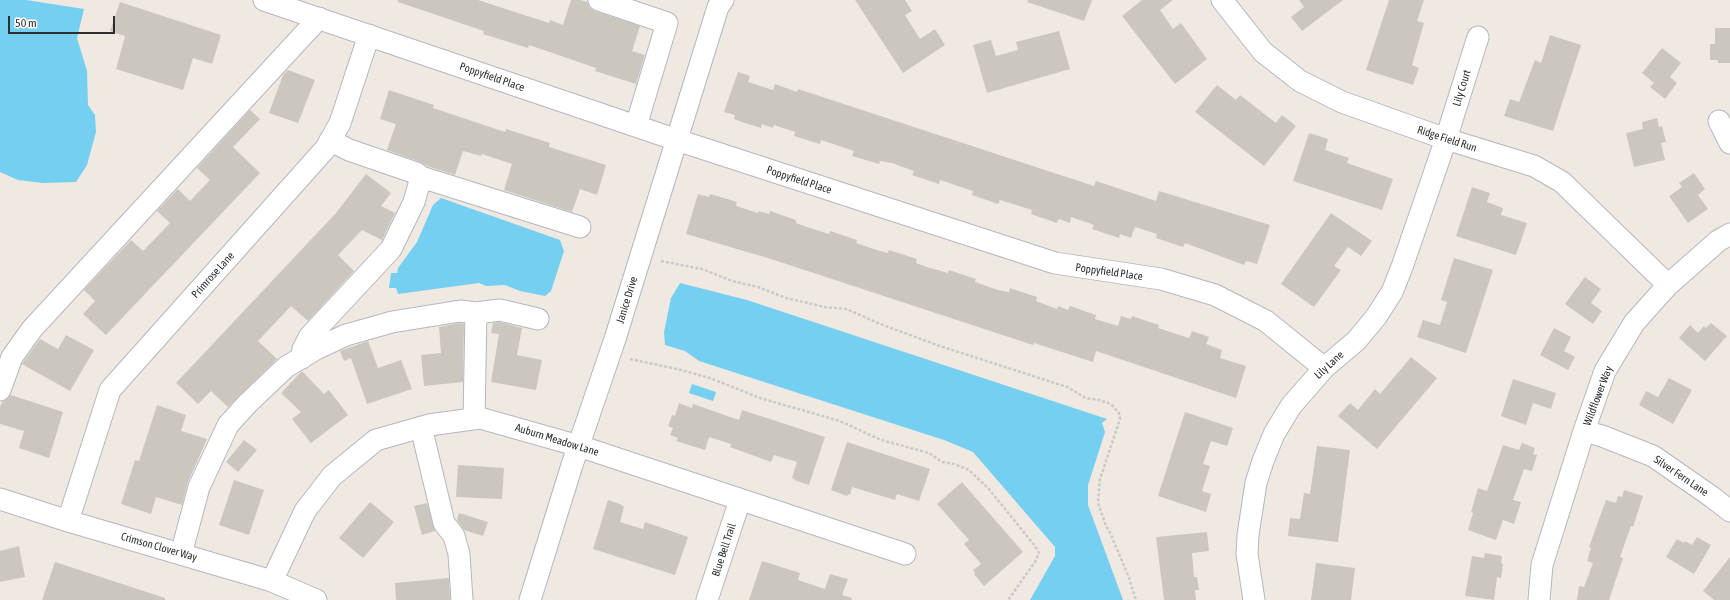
<!DOCTYPE html>
<style>
body{margin:0}
#map{position:relative;width:1730px;height:600px;overflow:hidden;background:#efe9e1;font-family:"Asap Condensed",sans-serif}
canvas{display:block}
.scale{position:absolute;left:8px;top:16px;width:107px;height:18px;box-sizing:border-box;border:2px solid #2e2e2e;border-top:0;padding-left:5px;font-size:12px;line-height:14px;white-space:nowrap;color:#2e2e2e;-webkit-text-stroke:3px #fff;paint-order:stroke}
</style>
<div id="map">
<canvas width="1730" height="600"></canvas>
<div class="scale">50 m</div>
</div>
<script>
const ctx = document.querySelector('canvas').getContext('2d');
ctx.lineJoin = 'round';
function fill(path, color) {
  ctx.fillStyle = color;
  ctx.fill(path, 'evenodd');
}
function toPath(rows) {
  const path = new Path2D();
  for (const r of rows) {
    path.moveTo(r[0], r[1]);
    for (let i = 2; i < r.length; i += 2) path.lineTo(r[i], r[i + 1]);
  }
  return path;
}
function stroke(path, color, width, dash) {
  ctx.strokeStyle = color;
  ctx.lineWidth = width;
  ctx.lineCap = dash ? 'butt' : 'round';
  ctx.setLineDash(dash || []);
  ctx.stroke(path);
}
function label(font, color, halo, rows, align = 'center') {
  ctx.font = font + ' "Asap Condensed",sans-serif';
  ctx.lineWidth = 3;
  ctx.setLineDash([]);
  ctx.textBaseline = 'middle';
  ctx.strokeStyle = halo;
  ctx.fillStyle = color;
  for (const [text, x, y, turn = 0] of rows) {
    ctx.save();
    ctx.translate(x, y);
    ctx.rotate((+turn || 0) * Math.PI / 180);
    ctx.textAlign = isNaN(turn) ? turn : align;
    if (halo) ctx.strokeText(text, 0, 0);
    ctx.fillText(text, 0, 0);
    ctx.restore();
  }
}
fill(toPath([
 [0,0,26,0,84,9,77,38,87,71,88,105,95,115,96,132,87,165,76,182,43,183,18,180,0,172],
 [441,198,560,240,564,251,551,291,545,296,520,291,505,285,486,286,479,283,398,294,396,288,389,288,391,273,397,273,398,268,417,242,433,205],
 [680,283,747,300,1107,419,1102,423,1105,432,1088,485,1088,505,1123,600,1030,600,1055,556,1055,547,973,452,944,440,699,361,685,351,665,345,664,332,671,298],
 [692,384,716,392,713,401,689,393]
]), '#75cff0');
fill(toPath([
 [398,0,478,0,549,23,550,20,563,25,571,0,580,0,587,2,590,8,595,11,640,26,632,51,645,55,636,84,595,71,596,68,529,45,528,48,483,34,484,31,398,2],
 [855,0,905,0,912,11,905,15,920,39,935,29,945,45,903,73],
 [1028,0,1092,0,1084,21,1027,2],
 [1142,0,1173,0,1160,10,1173,29,1181,23,1207,59,1175,84,1122,16],
 [1299,0,1343,0,1302,31,1291,17,1304,7],
 [1389,0,1424,0,1417,21,1424,23,1412,65,1419,68,1413,85,1366,70],
 [120,2,221,35,212,64,193,58,183,90,116,69,125,36,110,31],
 [1715,28,1730,28,1730,63,1718,63,1718,60,1710,60,1710,44,1715,44],
 [1059,31,1070,69,987,93,973,45,991,40,996,56,1018,50,1016,42],
 [1550,35,1581,45,1553,131,1504,116,1510,99,1519,102,1535,60,1541,63],
 [1662,48,1681,63,1670,77,1677,83,1665,99,1650,87,1654,83,1642,73],
 [288,70,315,80,298,123,269,113,283,75],
 [738,72,750,76,748,82,773,90,775,84,797,92,798,89,1094,186,1096,181,1156,201,1159,191,1270,225,1257,264,1246,261,1244,265,1185,243,1183,247,1156,238,1157,234,1135,227,1131,238,1120,234,1119,238,1092,229,1094,225,1071,217,1070,223,1059,219,1057,223,1031,214,1032,210,1000,200,998,204,972,195,973,191,940,180,939,184,912,175,914,171,892,163,880,161,879,164,852,156,854,151,821,140,820,144,794,136,795,132,774,125,773,128,762,124,761,128,739,121,734,119,735,115,724,112],
 [1217,85,1236,100,1240,95,1276,123,1282,115,1296,126,1264,166,1195,112],
 [389,90,434,105,433,108,505,132,506,129,550,143,549,147,606,165,597,195,580,189,572,212,504,190,512,164,482,154,481,156,463,151,455,175,427,166,420,162,387,150,396,124,380,119],
 [250,110,260,119,233,147,260,173,106,335,83,314,95,301,84,290,131,240,143,251,170,223,157,211,178,189,190,201,210,180,197,168],
 [1657,118,1659,127,1662,126,1666,142,1661,143,1665,160,1634,167,1626,133,1643,129,1642,122],
 [1309,133,1328,139,1325,150,1349,158,1347,163,1393,179,1382,210,1293,181],
 [1694,173,1705,189,1698,195,1708,209,1688,223,1669,196,1682,187,1679,183],
 [366,174,391,193,381,206,395,213,382,240,362,230,338,255,354,271,308,321,291,306,258,341,277,359,228,407,211,391,198,404,176,383,336,213],
 [1472,187,1490,193,1487,202,1503,208,1501,215,1527,223,1516,255,1456,236],
 [698,194,709,197,710,194,724,198,737,202,736,206,758,213,759,211,769,214,770,211,796,220,796,223,807,227,829,234,830,231,857,240,856,243,877,250,888,253,889,250,917,259,916,263,927,267,948,273,949,270,976,279,975,282,998,290,1009,292,1010,288,1037,297,1036,301,1057,309,1058,306,1068,310,1070,306,1096,315,1095,319,1118,326,1121,316,1131,319,1132,316,1159,325,1158,328,1189,338,1192,331,1209,337,1206,344,1222,350,1220,358,1246,366,1236,398,1096,351,1093,362,1034,343,1033,345,771,259,686,234],
 [1331,213,1372,241,1361,256,1348,247,1334,266,1341,270,1314,307,1281,284],
 [1454,258,1493,270,1466,353,1417,337,1423,320,1440,325,1447,302,1441,300],
 [1585,277,1601,289,1591,303,1602,311,1593,324,1565,304],
 [499,322,522,328,517,355,542,360,536,390,491,382,499,334,491,333,493,323],
 [460,323,464,324,463,382,424,386,421,355,441,353,439,327],
 [1711,323,1727,336,1705,361,1679,338,1690,325,1698,333,1704,326,1706,328],
 [1554,328,1571,337,1564,351,1575,357,1568,370,1540,355],
 [66,335,94,350,70,391,22,364,40,339,58,349],
 [368,341,378,368,401,360,412,389,367,404,351,358,344,361,340,351],
 [1411,357,1437,378,1377,449,1338,416,1350,403,1358,410,1375,389,1380,394],
 [302,371,324,394,329,390,348,415,311,443,292,419,301,412,281,393],
 [1669,378,1692,390,1673,424,1639,405,1646,391,1658,397],
 [1513,379,1556,393,1551,409,1533,403,1526,425,1501,416],
 [11,395,63,412,49,458,19,448,24,431,0,424,0,407,2,402,7,399],
 [679,403,692,408,693,404,739,420,742,410,825,437,809,485,794,480,795,479,792,478,797,462,774,455,771,462,730,447,731,444,709,437,705,450,676,441,678,438,670,435,673,428,668,426,672,415,675,416],
 [157,405,186,415,181,431,207,439,188,482,182,505,156,497,151,514,121,504,135,460,139,461],
 [1185,412,1233,428,1227,446,1211,441,1203,464,1210,466,1202,491,1211,494,1206,512,1158,496],
 [244,440,257,450,238,472,226,462],
 [847,442,930,469,919,501,897,494,895,500,852,487,850,495,848,494,847,496,831,490],
 [1522,443,1535,448,1533,454,1537,455,1532,471,1524,469,1513,500,1521,502,1514,524,1503,520,1496,540,1468,530,1473,513,1471,512,1478,488,1487,491,1503,445,1519,450],
 [1317,446,1350,450,1338,542,1288,536,1290,518,1300,519,1304,493,1310,494],
 [458,465,504,468,502,499,456,497],
 [234,480,264,490,249,535,219,525],
 [962,482,1023,552,984,586,974,574,975,573,973,570,981,564,964,544,969,540,937,504],
 [1624,490,1643,496,1633,527,1631,526,1620,557,1623,558,1609,600,1577,600,1579,586,1584,587,1593,563,1587,561,1591,548,1589,547,1606,500,1616,503,1618,496,1622,497],
 [608,500,622,505,622,506,624,507,620,522,643,529,645,522,688,537,675,575,593,549],
 [370,502,394,522,363,558,339,538],
 [427,503,435,531,422,535,414,506],
 [459,513,488,522,483,536,464,530,457,520],
 [1207,532,1209,551,1192,553,1194,577,1197,577,1199,590,1195,590,1196,600,1164,600,1156,537],
 [1697,537,1711,545,1694,574,1666,557,1677,539,1684,543,1685,541,1692,545],
 [19,546,25,577,0,582,0,551],
 [1485,553,1502,556,1501,563,1503,564,1501,578,1497,577,1494,600,1465,596,1472,556,1484,558],
 [1730,557,1730,600,1714,600,1703,591],
 [762,561,800,573,798,580,825,589,830,574,848,579,842,595,852,598,852,600,749,600],
 [55,562,165,598,165,600,42,600],
 [1316,563,1355,568,1351,600,1311,600],
 [449,578,450,600,396,600,395,583]
]), '#cbc7bf');
const minor = toPath([
 [264,0,677,140,1055,263,1161,279,1215,295,1266,321,1324,368],
 [599,0,667,23,636,126],
 [1222,0,1263,52,1300,81,1342,102,1446,139,1534,166,1562,182,1668,285],
 [1719,121,1730,143],
 [421,177,580,227],
 [302,358,303,349,310,336,391,249,414,202,421,177,416,173,349,150,330,140],
 [0,390,12,357,32,329,319,18],
 [474,419,476,313],
 [421,427,444,523,454,536,459,554,462,600],
 [1584,431,1602,436,1653,456,1712,497,1730,511],
 [0,499,68,521,272,581,316,600],
 [68,521,110,390,326,148,340,123,369,35],
 [181,554,199,487,228,425,247,404,286,367,316,349,346,335,392,322,460,311,476,313,500,310,538,319],
 [272,581,305,511,332,476,376,440,429,425,480,418,579,446,905,554],
 [530,600,572,465,615,339,718,7,723,0],
 [707,600,740,500],
 [1254,600,1247,554,1248,535,1256,483,1263,461,1274,434,1291,406,1324,368,1356,341,1376,317,1392,292,1402,267,1446,139,1478,37],
 [1539,600,1542,565,1584,431,1605,371,1634,323,1668,285,1718,241,1730,234]
]);
stroke(minor, '#b4b7c1', 23);
stroke(toPath([
 [661,261,702,269,732,281,758,287,786,298,825,307,846,309,878,323,937,345,1067,387,1086,398,1099,400,1111,404,1119,413,1120,419,1100,479,1098,503,1106,526,1109,530,1129,578,1136,600],
 [630,359,677,369,710,378,760,398,840,421,881,440,929,453,942,462,954,464,969,470,988,488,1035,546,1039,553,1035,562,1008,600]
]), '#c9c9c9', 2.5, [3, 2]);
stroke(minor, '#fff', 21);
label('11px', '#2e2e2e', '#fff', [
 ["Poppyfield Place",492,77,19],
 ["Lily Court",1462,88,-73],
 ["Ridge Field Run",1447,139,18],
 ["Poppyfield Place",799,180,18],
 ["Poppyfield Place",1109,272,8],
 ["Primrose Lane",213,275,-48],
 ["Janice Drive",627,300,-73],
 ["Lily Lane",1329,365,-43],
 ["Wildflower Way",1598,396,-69],
 ["Auburn Meadow Lane",557,440,17],
 ["Silver Fern Lane",1681,476,34],
 ["Crimson Clover Way",159,547,16],
 ["Blue Bell Trail",724,550,-72]
]);
</script>
